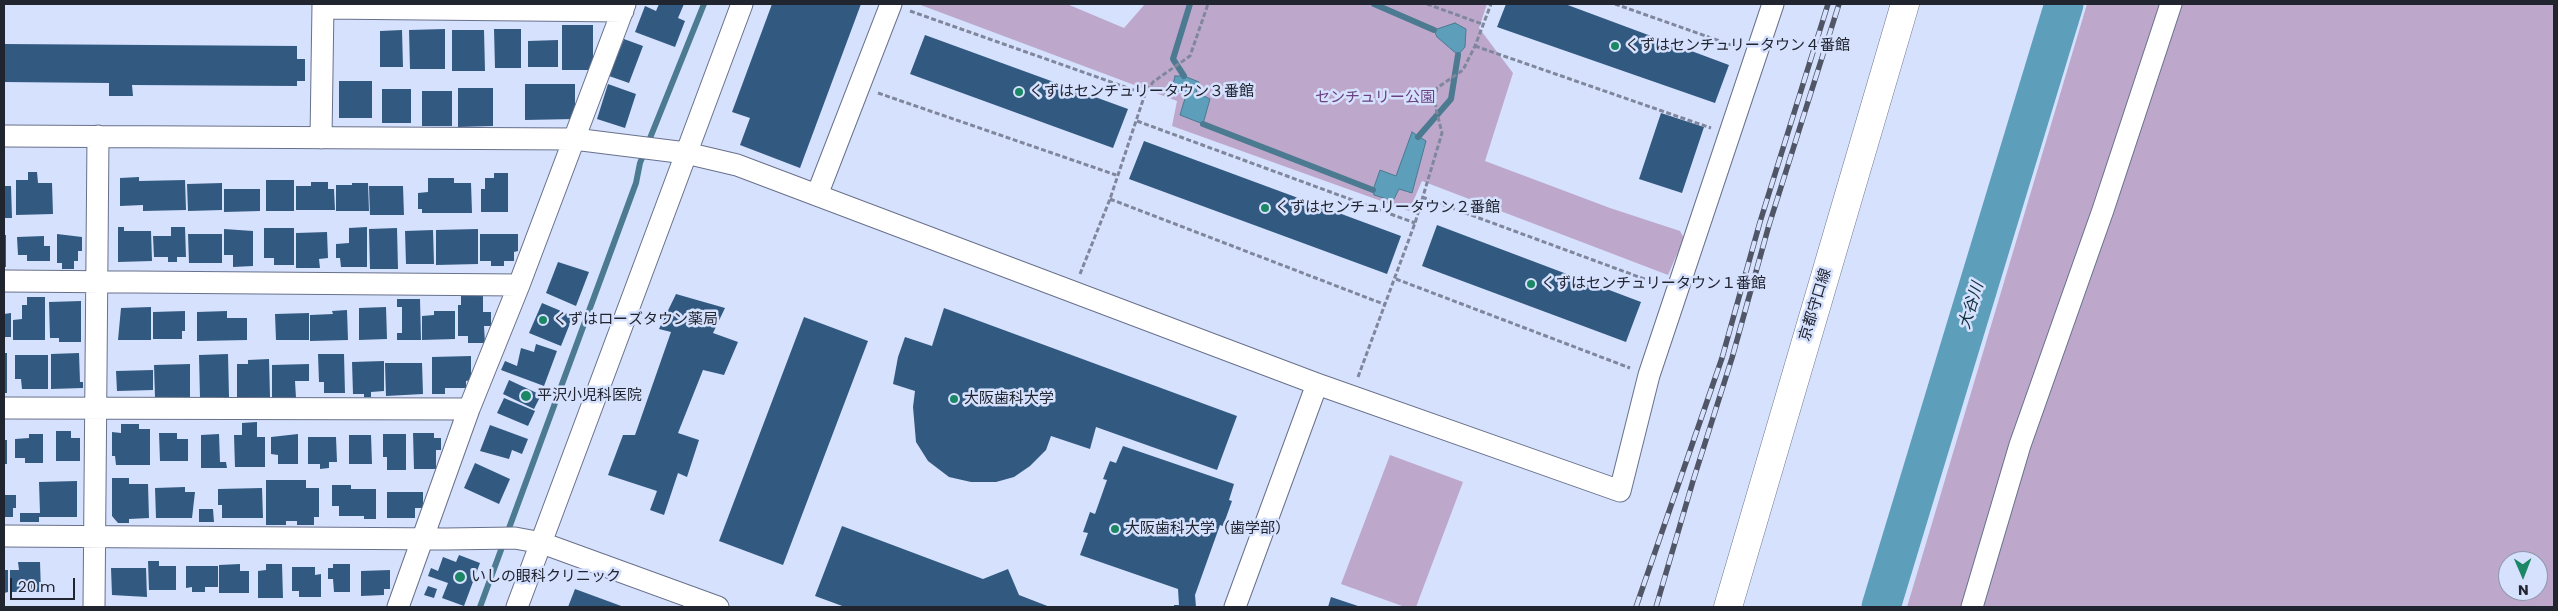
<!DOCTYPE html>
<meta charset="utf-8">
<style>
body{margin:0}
#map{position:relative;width:2558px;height:611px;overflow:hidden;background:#d6e1fe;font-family:Poppins,sans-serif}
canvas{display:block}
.frame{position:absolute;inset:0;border:5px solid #212530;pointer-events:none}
.north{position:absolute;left:2498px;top:551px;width:50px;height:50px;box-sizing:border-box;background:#d6e1fe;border:1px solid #8e96ac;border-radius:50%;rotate:179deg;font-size:14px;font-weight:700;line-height:20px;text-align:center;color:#212530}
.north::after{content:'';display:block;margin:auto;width:18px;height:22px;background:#1b8764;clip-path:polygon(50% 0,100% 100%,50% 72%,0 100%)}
.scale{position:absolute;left:10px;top:578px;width:65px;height:22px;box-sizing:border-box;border:2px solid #212530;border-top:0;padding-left:6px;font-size:15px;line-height:18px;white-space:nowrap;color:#212530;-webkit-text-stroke:4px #d6e1fe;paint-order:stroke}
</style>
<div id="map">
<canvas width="2558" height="611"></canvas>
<div class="frame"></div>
<div class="north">N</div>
<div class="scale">20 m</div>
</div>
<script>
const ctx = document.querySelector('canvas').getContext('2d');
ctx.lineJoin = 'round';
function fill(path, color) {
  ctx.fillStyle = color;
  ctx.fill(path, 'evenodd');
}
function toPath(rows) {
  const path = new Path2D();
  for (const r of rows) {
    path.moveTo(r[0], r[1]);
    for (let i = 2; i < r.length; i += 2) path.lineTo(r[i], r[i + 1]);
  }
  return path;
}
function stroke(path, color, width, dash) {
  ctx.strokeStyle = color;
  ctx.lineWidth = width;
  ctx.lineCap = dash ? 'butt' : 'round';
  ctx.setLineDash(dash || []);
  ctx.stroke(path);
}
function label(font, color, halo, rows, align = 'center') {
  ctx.font = font + ' Poppins,"Noto Sans JP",sans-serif';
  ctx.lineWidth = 5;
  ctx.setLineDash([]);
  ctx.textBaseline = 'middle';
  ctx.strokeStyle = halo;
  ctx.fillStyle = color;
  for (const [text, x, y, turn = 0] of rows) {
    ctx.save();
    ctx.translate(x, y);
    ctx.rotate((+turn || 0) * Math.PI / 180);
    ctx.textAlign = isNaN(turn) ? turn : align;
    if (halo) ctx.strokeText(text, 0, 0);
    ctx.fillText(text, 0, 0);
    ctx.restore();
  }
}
fill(toPath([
 [918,4,1067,4,1124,28,1145,4,1487,4,1479,28,1513,73,1485,161,1610,208,1680,231,1684,238,1668,275,1422,181,1409,211,1172,126,1177,101],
 [2087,4,2554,4,2554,607,1907,607],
 [2508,561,2538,561,2538,591,2508,591],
 [1390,455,1463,482,1416,607,1405,607,1341,584]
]), '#bda8cb');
const water = toPath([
 [1455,23,1466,29,1465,47,1458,55,1437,37,1434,30,1455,23],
 [1175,76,1184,76,1199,82,1196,92,1210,99,1203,124,1180,115,1186,95,1172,88,1175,76],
 [1412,132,1426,141,1412,193,1399,189,1393,201,1374,195,1373,190,1380,170,1396,176,1412,132]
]);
fill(water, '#5d9eba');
stroke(water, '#4b7a91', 1);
stroke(toPath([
 [1374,4,1434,30],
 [1184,76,1173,59,1190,4],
 [1203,124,1373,190],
 [1418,137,1451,99,1458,55],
 [480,607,636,183,640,163,704,4]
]), '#4b7a91', 6);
stroke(toPath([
 [1881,607,2064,4]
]), '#5d9eba', 39);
fill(toPath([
 [659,4,684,4,678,18,685,21,675,47,635,32,645,6,656,11],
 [772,4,861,4,800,168,740,145,750,118,732,112],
 [1506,4,1565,4,1729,65,1715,103,1497,27],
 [562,25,593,25,593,70,562,70],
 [445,29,445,69,410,69,409,30],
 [494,29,521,29,521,68,495,68],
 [402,30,403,67,380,67,380,31],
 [452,30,484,30,485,71,452,71],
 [925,35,1128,109,1113,148,910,74],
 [624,39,643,46,629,83,609,76],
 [558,40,558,67,528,67,528,41],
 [4,44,297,46,297,59,305,59,305,81,297,81,297,86,132,85,133,96,109,96,109,83,4,82],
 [339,81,372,81,372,118,339,118],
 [525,84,575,84,575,119,525,120],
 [608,84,636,94,625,128,597,119],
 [458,88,493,88,493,126,458,127],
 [382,89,411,89,411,123,382,123],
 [422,91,452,91,452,126,422,126],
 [1661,113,1704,127,1682,193,1639,179],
 [1144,141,1401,236,1387,274,1129,179],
 [28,172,37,172,38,183,52,183,53,214,16,215,16,180,28,180],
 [494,173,508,173,508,212,481,212,481,189,485,189,485,178,494,178],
 [139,177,139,181,185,180,186,210,143,211,143,205,120,206,120,178],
 [428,178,454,178,454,183,471,183,472,213,422,213,422,209,418,209,418,193,428,192],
 [266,180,294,180,294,211,266,211],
 [311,182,328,182,328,189,334,189,335,210,296,210,296,186,311,186],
 [222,183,222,210,188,211,187,184],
 [352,183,368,183,369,211,336,211,336,185,352,185],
 [4,186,11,186,12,218,4,218],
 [369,186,403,186,404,215,370,215],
 [224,189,260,189,260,211,224,212],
 [1437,225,1641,302,1626,342,1422,266],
 [118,227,124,227,124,231,151,231,152,261,118,262],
 [171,227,185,227,186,257,177,257,177,262,168,262,168,257,154,257,153,236,171,236],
 [367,227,367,267,341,267,340,258,336,258,336,244,349,243,349,228],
 [264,228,294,228,294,265,274,265,274,258,264,258],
 [397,228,398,269,370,269,369,229],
 [224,229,253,231,253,266,233,267,233,255,224,255],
 [478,229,478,264,436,265,436,230],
 [433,230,434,264,406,264,405,231],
 [327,232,328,258,319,259,320,268,296,268,296,233],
 [57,234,82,237,82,251,78,251,78,261,74,261,74,269,62,269,62,263,57,263],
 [188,234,222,234,222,263,189,263],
 [480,234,518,234,518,251,514,252,514,261,504,261,504,266,491,266,491,261,480,261],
 [4,235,6,235,6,267,4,267],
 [44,236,44,246,50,246,50,261,27,261,27,255,18,255,17,237],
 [558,262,589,272,576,306,546,293],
 [676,294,725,308,713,333,738,342,724,375,703,370,678,433,699,440,687,477,678,473,664,515,650,510,657,491,608,475,623,435,635,435,671,332,659,329],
 [461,296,483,296,483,312,491,312,491,326,484,326,485,343,468,343,468,336,458,336,458,305,461,305],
 [27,297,45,297,45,340,13,340,13,320,22,319,22,305,27,305],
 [397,299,420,299,421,340,397,340,397,333,402,333,402,307,397,307],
 [81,301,81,342,59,342,59,338,50,338,49,302],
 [542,303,573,316,561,346,529,333],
 [151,307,151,340,118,340,121,308],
 [386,307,387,339,359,340,359,308],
 [944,308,1237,416,1217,470,1096,427,1090,449,1051,436,1046,450,1030,466,1014,477,996,482,971,482,949,477,928,461,916,442,913,407,915,391,893,384,898,357,905,337,932,346],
 [347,310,348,340,310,341,310,315,333,314,332,311],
 [185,311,185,331,182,331,182,339,153,339,153,312],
 [227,311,227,318,247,318,247,340,197,341,197,312],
 [434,311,455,311,455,339,422,340,422,316,434,315],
 [11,313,11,337,4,337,4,314],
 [309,313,309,340,276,340,275,314],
 [804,317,868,341,783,565,719,541],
 [536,344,557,351,544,386,501,370,505,361,517,366,521,348,534,352],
 [4,353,7,353,7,393,4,393],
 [79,353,80,382,83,382,83,388,51,389,51,354],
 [228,354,229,397,200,398,199,355],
 [318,354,344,354,345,393,324,393,324,382,319,382],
 [15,355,48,355,48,389,22,389,21,379,15,379],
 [471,356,471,380,466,381,466,388,445,388,445,394,432,394,432,357],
 [269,359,270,397,237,397,237,364,248,364,248,360],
 [384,361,384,391,371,392,371,397,364,397,364,394,353,394,352,362],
 [385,363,422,363,423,394,386,396],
 [190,364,190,397,155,397,154,365],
 [309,364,309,381,295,381,296,398,272,399,272,365],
 [153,370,153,390,117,391,116,371],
 [509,380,541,395,534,409,503,394],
 [504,398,535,411,528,426,497,413],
 [257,422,257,437,265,437,265,467,235,467,234,435,242,435,242,423],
 [121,424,139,424,139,429,150,429,150,465,116,465,115,456,112,456,112,432,121,433],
 [490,425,528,439,522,454,512,450,509,459,480,451],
 [56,431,71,431,71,438,80,438,80,461,56,461],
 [159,433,177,433,177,439,188,439,188,461,160,461],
 [413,433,434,433,434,438,441,438,441,450,436,450,436,469,414,469],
 [29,434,43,434,43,463,25,463,25,458,15,458,15,439,29,438],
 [219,434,220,462,226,462,227,468,201,468,201,435],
 [298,434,298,464,278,464,278,455,271,454,271,437],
 [383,434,406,434,406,470,387,470,387,457,383,457],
 [349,435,371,435,372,464,349,464],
 [308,437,336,437,337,462,329,462,329,468,320,469,320,464,308,464],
 [4,440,7,440,7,464,4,464],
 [1123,446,1234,484,1229,500,1232,501,1223,526,1220,525,1195,595,1196,607,1174,607,1174,605,1179,605,1178,589,1080,555,1088,533,1083,532,1090,512,1095,514,1107,480,1103,479,1110,461,1116,463],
 [475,463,510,479,499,504,464,488],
 [112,478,129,478,129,484,148,484,149,518,129,519,129,523,118,523,112,516],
 [266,480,306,480,306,488,319,488,319,517,314,517,314,525,297,525,297,521,286,521,286,525,266,525],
 [77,481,77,517,39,517,39,522,20,522,20,513,40,513,39,482],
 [332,485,351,485,351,489,376,489,376,519,364,519,364,516,339,516,339,506,332,506],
 [185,487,185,492,195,492,192,518,156,518,155,488],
 [262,488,263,518,222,518,222,505,218,505,218,489],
 [387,492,423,492,423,508,415,508,415,518,387,518],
 [4,495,16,495,16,508,13,508,13,517,4,517],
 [199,509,213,509,214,522,199,522],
 [842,526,983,579,1008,569,1019,595,1050,607,845,607,815,596],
 [459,555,480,563,464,606,442,598,448,583,428,576,431,568,438,571,443,557,456,562],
 [148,561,159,561,159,566,176,566,176,590,149,590],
 [18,562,40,562,41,592,10,592,10,570,19,570],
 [240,564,240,571,249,571,249,593,219,593,219,565],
 [266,564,282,564,283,598,258,598,258,571,266,570],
 [333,564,350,564,350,592,334,592,333,579,328,579,328,568,333,568],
 [186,566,218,566,218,587,205,587,205,592,192,592,192,587,186,588],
 [292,567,315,567,315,575,321,574,321,597,299,597,299,591,292,591],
 [111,568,146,568,147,597,112,595],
 [4,570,8,570,8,592,4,593],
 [390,570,390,589,384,589,384,595,361,596,361,571],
 [428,586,437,589,434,598,424,595],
 [575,589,624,607,568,607],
 [1331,597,1361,607,1328,607]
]), '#325a81');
const minor = toPath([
 [323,8,623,11],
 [4,136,574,139,686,153,737,165,1317,384,1620,491,1649,375,1773,4],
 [321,138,323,4],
 [817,195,891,4],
 [4,281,519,285],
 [4,408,469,409],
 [4,536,446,539,515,538,542,543,718,607],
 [94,607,98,136],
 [398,607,469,409,519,285,625,4],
 [517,607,742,4],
 [1235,607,1317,384],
 [1972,607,2020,445,2103,210,2171,4]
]);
const major = toPath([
 [1728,607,1905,4]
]);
stroke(minor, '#68718b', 23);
stroke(major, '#68718b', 29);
stroke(toPath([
 [1427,4,1482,24],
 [1615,4,1737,47],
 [910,11,1145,94],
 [1475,46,1711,128],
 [878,93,1116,175],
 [1137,121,1415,223],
 [1422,197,1658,284],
 [1110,199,1386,305],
 [1080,274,1110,199,1145,94,1153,82,1190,56,1208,4],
 [1396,279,1630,368],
 [1358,377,1415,223,1442,133,1436,109,1435,97,1437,88,1463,70,1475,46,1491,4]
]), '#80879c', 3, [5, 2.5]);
stroke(minor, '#fff', 21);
stroke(major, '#fff', 28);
const rail = toPath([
 [1636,607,1722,358,1760,222,1828,4],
 [1656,607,1693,481,1732,358,1769,225,1839,4]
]);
stroke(rail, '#505666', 5.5);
stroke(rail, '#d6e1fe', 4, [11]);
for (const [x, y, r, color] of [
 [1615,46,5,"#1b8764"],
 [1019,92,5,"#1b8764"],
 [1265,208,5,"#1b8764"],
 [1531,284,5,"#1b8764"],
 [543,320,5,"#1b8764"],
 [526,396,6,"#1b8764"],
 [954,399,5,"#1b8764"],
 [1115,529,5,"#1b8764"],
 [460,577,6,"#1b8764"]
]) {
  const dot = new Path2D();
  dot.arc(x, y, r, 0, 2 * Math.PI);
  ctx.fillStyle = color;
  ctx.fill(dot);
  stroke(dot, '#d6e1fe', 2);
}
label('15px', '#212530', '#d6e1fe', [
 ["くずはセンチュリータウン４番館",1625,46],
 ["くずはセンチュリータウン３番館",1029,92],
 ["くずはセンチュリータウン２番館",1275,208],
 ["くずはセンチュリータウン１番館",1541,284],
 ["くずはローズタウン薬局",553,320],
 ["平沢小児科医院",537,396],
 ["大阪歯科大学",964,399],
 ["大阪歯科大学（歯学部）",1125,529],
 ["いしの眼科クリニック",471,577]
], 'left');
label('15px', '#6a4282', '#d6e1fe', [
 ["センチュリー公園",1375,98]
]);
label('15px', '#212530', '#d6e1fe', [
 ["京都守口線",1816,305,-73]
]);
label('italic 16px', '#0e2e3b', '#d6e1fe', [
 ["大谷川",1972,306,-73]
]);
</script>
